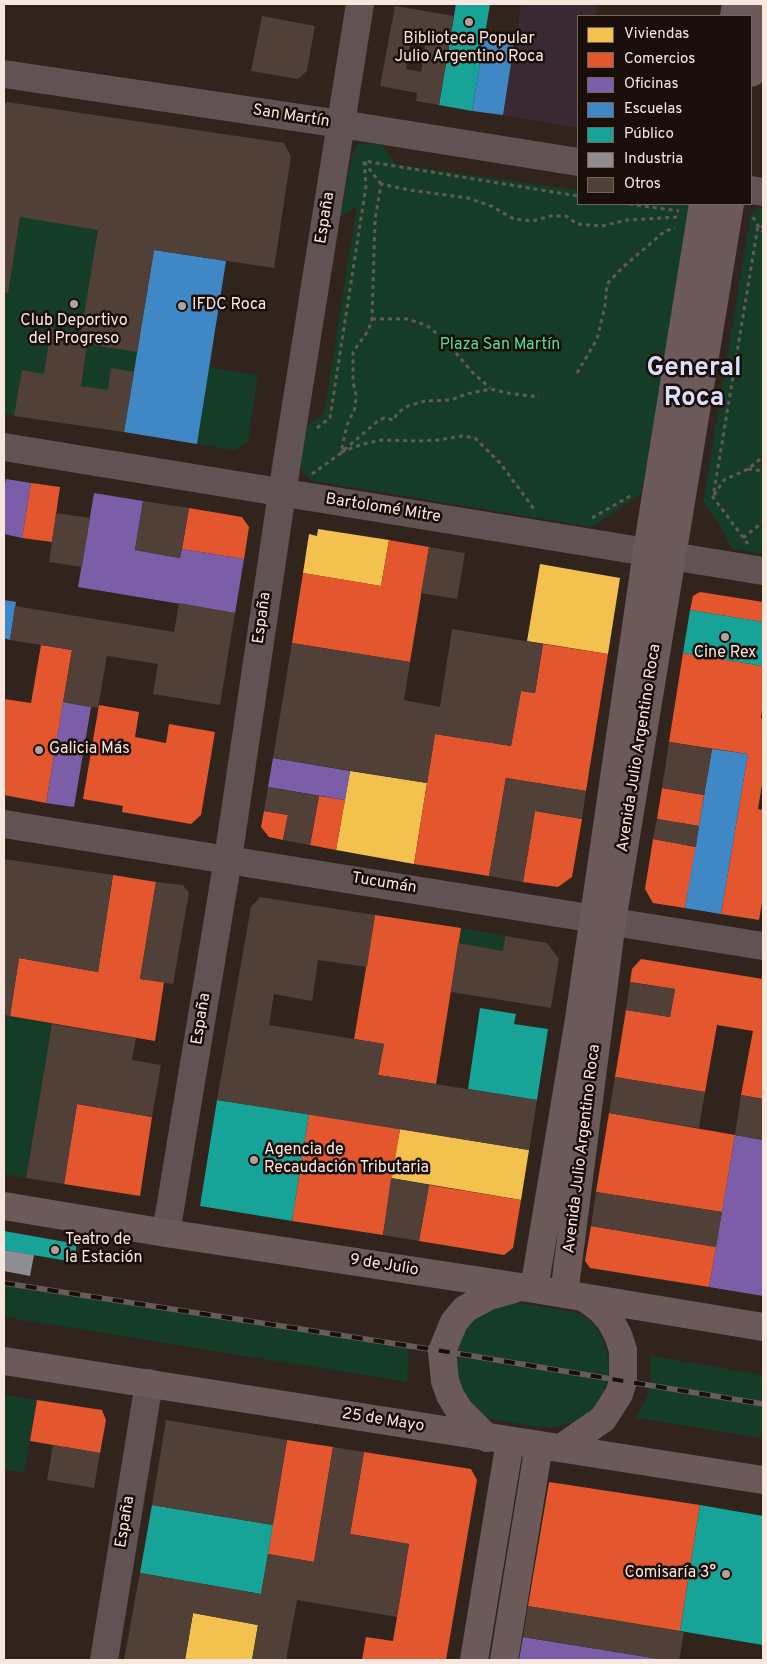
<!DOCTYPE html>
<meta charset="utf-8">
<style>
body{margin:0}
#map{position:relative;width:767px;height:1664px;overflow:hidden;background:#31241d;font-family:Overpass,sans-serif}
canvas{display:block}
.frame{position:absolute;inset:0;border:5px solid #f7e7de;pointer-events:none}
.legend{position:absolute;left:577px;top:15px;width:175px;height:190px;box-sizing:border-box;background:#190e09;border:1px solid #72655e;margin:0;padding:6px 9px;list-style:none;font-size:15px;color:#f7e7de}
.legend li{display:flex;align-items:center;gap:10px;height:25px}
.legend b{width:25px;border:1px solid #72655e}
</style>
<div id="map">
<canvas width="767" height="1664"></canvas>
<div class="frame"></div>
<ul class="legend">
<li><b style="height:14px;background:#f2c14e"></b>Viviendas</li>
<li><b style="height:14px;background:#e4572e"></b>Comercios</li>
<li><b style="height:14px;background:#7b5ea7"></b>Oficinas</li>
<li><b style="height:14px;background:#3f88c5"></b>Escuelas</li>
<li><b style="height:14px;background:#17a398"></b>Público</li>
<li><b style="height:14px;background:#8d8d92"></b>Industria</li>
<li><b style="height:14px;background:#504038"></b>Otros</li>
</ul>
</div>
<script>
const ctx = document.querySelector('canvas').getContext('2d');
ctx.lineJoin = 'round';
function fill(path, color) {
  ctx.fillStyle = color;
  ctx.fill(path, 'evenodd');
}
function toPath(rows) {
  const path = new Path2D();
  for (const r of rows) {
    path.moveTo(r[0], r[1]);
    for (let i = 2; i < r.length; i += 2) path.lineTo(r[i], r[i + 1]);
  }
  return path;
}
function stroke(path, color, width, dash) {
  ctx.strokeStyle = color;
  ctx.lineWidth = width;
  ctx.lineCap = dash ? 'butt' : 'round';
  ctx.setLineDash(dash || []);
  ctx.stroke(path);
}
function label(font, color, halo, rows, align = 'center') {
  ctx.font = font + ' Overpass,sans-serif';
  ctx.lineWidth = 5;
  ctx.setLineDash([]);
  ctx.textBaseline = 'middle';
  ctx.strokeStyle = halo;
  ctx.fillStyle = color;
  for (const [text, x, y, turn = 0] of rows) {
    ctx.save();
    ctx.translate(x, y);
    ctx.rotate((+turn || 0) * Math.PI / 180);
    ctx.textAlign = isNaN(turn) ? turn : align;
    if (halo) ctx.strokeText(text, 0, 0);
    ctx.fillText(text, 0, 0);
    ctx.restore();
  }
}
fill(toPath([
 [521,4,597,4,595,16,578,16,578,117,577,128,503,115]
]), '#392932');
fill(toPath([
 [7,102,209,132,190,256,154,250,124,432,4,414,4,105],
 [366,143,382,145,395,164,578,190,578,204,691,204,692,206,641,494,592,527,314,481,303,473,300,461,303,429,324,413,357,206,340,217,353,151,359,144],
 [759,208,763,209,763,554,732,549,720,526,703,502,751,213],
 [209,367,258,375,248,441,235,450,197,444],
 [461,928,505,936,503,951,458,943],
 [4,1015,52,1024,26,1178,4,1174],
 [4,1281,409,1347,407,1382,4,1317],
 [504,1301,574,1312,587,1318,599,1330,606,1347,609,1366,606,1387,599,1404,588,1414,574,1422,557,1427,540,1427,489,1419,473,1410,460,1394,451,1361,463,1324],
 [650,1356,763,1375,763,1438,636,1418,648,1395,651,1376],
 [6,1395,37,1400,24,1473,4,1469,4,1408]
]), '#153c27');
fill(toPath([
 [318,529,389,540,381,586,303,573,309,534,317,536],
 [540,564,620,578,608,654,527,641],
 [350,771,427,783,414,864,336,850],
 [400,1129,529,1150,521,1200,391,1178],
 [193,1613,258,1625,252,1660,185,1660]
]), '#f2c14e');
fill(toPath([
 [31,483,60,487,52,542,22,538],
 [189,508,242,517,249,527,244,559,182,549],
 [389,540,429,547,410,662,292,643,303,573,381,586],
 [700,592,763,602,763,622,690,610,693,596],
 [543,644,608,654,586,791,506,778,489,876,414,864,435,734,511,746,521,691,535,693],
 [41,645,72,650,46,803,4,795,4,699,31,703],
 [683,653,763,666,763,701,761,718,763,719,763,778,758,809,763,810,763,897,759,920,721,914,748,754,669,742],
 [99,705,139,712,135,737,166,743,169,724,215,732,201,815,191,824,122,812,123,806,83,799],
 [662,788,704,795,699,826,657,819],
 [319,796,345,800,336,850,310,845],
 [264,811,288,815,283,840,269,837,261,827],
 [535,811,582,819,572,877,558,887,523,882],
 [653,839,696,847,685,908,653,903,645,889],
 [113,875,156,882,140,979,164,982,155,1041,10,1016,19,958,98,972],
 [375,915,461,928,436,1084,378,1075,384,1044,354,1039],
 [641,959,763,979,763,1099,741,1095,753,1031,717,1025,705,1092,615,1077,626,1010,670,1017,675,989,630,982,632,969],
 [77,1104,152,1117,140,1196,64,1184],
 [609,1113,735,1135,722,1212,596,1192],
 [309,1114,400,1129,383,1235,292,1221],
 [429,1185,521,1200,513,1248,504,1255,419,1241],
 [591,1226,716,1247,709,1287,590,1268,585,1261],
 [37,1400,102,1410,106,1420,100,1453,30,1441],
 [287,1440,333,1447,314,1562,268,1554],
 [364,1452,471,1469,477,1480,446,1660,362,1660,366,1637,393,1641,409,1544,350,1534],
 [549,1482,700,1505,680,1631,528,1606]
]), '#e4572e');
fill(toPath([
 [6,479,31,483,22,538,4,534,4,489],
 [94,493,143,501,135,550,180,558,182,549,244,559,235,613,78,587],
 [63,702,91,707,74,807,46,803],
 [273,758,350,771,345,800,268,787],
 [735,1135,763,1140,763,1296,709,1287],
 [523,1637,659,1659,659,1660,519,1660]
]), '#7b5ea7');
fill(toPath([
 [484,39,514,44,503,115,472,111],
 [154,250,226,261,197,444,124,432],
 [4,600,16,602,10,640,4,638],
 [712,749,748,754,721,914,685,908]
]), '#3f88c5');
fill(toPath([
 [456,4,490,4,472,111,439,105],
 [690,610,763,622,763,666,683,653],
 [480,1008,516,1014,514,1024,548,1029,537,1100,468,1089],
 [217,1100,309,1114,292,1221,200,1206],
 [4,1231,77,1244,74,1262,4,1250],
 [152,1505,273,1525,261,1594,140,1573],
 [700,1505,763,1516,763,1645,680,1631]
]), '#17a398');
fill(toPath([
 [4,1250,34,1255,30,1276,4,1271]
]), '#8d8d92');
fill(toPath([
 [395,6,454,16,439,105,416,101,417,93,380,86],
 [411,39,426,41,421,72,406,69],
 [262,16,315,26,307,71,298,79,251,71],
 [7,102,284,143,291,156,274,268,154,250,137,352,87,344,81,386,108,390,111,368,134,372,124,432,14,416,22,370,44,374,51,328,81,333,98,230,20,217,8,293,4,292,4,105],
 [143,501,189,508,180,558,135,550],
 [56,513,90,518,82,567,49,562],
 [429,547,465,553,457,599,421,593],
 [179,603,235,613,220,705,153,694,158,664,107,656,98,708,63,702,72,650,10,640,15,606,174,632],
 [452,629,543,644,535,693,521,691,511,746,435,734,427,783,273,758,292,643,410,662,404,700,440,707],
 [669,742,712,749,704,795,662,788],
 [506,778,586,791,582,819,535,811,523,882,489,876],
 [268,787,319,796,310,845,283,840,288,815,264,811],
 [657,819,699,826,696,847,653,839],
 [4,859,113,875,98,972,19,958,10,1016,4,1015],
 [156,882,183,885,189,893,173,984,140,979],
 [260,897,375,915,367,967,318,960,312,1001,274,994,269,1025,384,1044,378,1075,537,1100,529,1150,217,1100,251,907],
 [505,936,547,943,559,959,551,1008,451,992,458,943,503,951],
 [630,982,675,989,670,1017,626,1010],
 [52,1024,136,1038,132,1060,161,1065,152,1117,77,1104,64,1184,26,1178],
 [615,1077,705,1092,699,1128,609,1113],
 [741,1095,763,1099,763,1140,735,1135],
 [391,1178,429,1185,419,1241,383,1235],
 [596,1192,722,1212,716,1247,591,1226],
 [166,1420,287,1440,273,1525,152,1505],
 [53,1445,100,1453,94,1488,47,1480],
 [333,1447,364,1452,350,1534,409,1544,397,1617,297,1600,286,1660,252,1660,258,1625,193,1613,185,1660,124,1660,140,1573,261,1594,268,1554,314,1562],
 [528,1606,684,1632,679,1660,665,1660,523,1637]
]), '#504038');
stroke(toPath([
 [364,162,381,184],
 [629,204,679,211],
 [753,217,758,226,763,232],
 [372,319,407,319,426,325,445,340,472,372,490,388],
 [577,373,597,339,605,306,607,284,623,267,665,231,675,228],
 [317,428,330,418,366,186,364,161,578,196],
 [344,450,378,421,384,418,394,420,397,413,408,406,425,401,451,400,466,394,491,389,507,393,539,397],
 [341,452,363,444,382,440,418,441,438,440,462,436,475,438,500,463,534,509],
 [748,469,763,471],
 [312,474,341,453,347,425,355,408,356,395,353,382,353,352,368,331,372,319,375,220,381,184,409,190,468,198,491,206,514,219,533,221,550,216,566,216,577,224,602,226,627,220,677,217],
 [714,495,724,480,748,469,763,457],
 [592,518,632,495],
 [743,538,763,522],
 [748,544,713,497,758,226,763,227]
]), '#645857', 3, [4, 4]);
stroke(toPath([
 [4,74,341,124,578,162],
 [751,190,763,192],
 [4,447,763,571],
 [4,824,763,946],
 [166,1233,228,859,282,493,360,4],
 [104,1660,149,1383]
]), '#615354', 28);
stroke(toPath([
 [734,16,736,4],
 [751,73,762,4],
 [4,1206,166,1233,534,1289,763,1327],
 [534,1289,579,1019,647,551,703,204],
 [564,1294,612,921,730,204],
 [4,1361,763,1480],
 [487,1438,459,1410,450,1395,445,1381,442,1351,454,1322,465,1309,489,1296,514,1289],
 [561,1448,603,1419,619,1394,623,1381,623,1350,618,1335,610,1320,600,1309,585,1298],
 [474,1660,510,1441],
 [504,1660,539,1445]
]), '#6c5a5b', 28);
const rail = toPath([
 [4,1283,442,1351,763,1404]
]);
stroke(rail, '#685c5a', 5.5);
stroke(rail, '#190e09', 4, [11]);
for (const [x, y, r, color] of [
 [469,22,5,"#b2a39a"],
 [74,304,5,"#b2a39a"],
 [182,306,5,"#b2a39a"],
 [725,637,5,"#b2a39a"],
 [39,750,5,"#b2a39a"],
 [254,1160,5,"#b2a39a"],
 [55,1250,5,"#b2a39a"],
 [726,1574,5,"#b2a39a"]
]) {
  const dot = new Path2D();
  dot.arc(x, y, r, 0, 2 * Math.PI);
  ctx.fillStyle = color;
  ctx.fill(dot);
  stroke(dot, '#190e09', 2);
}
label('16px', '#f7e7de', '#190e09', [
 ["Biblioteca Popular",469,40,"center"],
 ["Julio Argentino Roca",469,58,"center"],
 ["IFDC Roca",192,306],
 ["Club Deportivo",74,322,"center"],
 ["del Progreso",74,340,"center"],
 ["Cine Rex",725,654,"center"],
 ["Galicia Más",49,750],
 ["Agencia de",264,1151],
 ["Recaudación Tributaria",264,1169],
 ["Teatro de",65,1241],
 ["la Estación",65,1259],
 ["Comisaría 3°",716,1574,"right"]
], 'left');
label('16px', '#f7e7de', '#190e09', [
 ["San Martín",291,117,9],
 ["España",326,218,-81],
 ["Bartolomé Mitre",383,509,9],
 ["España",263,618,-82],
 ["Avenida Julio Argentino Roca",640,748,-81],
 ["Tucumán",384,884,9],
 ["España",202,1019,-81],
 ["Avenida Julio Argentino Roca",583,1149,-83],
 ["9 de Julio",384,1266,9],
 ["25 de Mayo",383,1421,9],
 ["España",126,1522,-81]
]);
label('16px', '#56de98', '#190e09', [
 ["Plaza San Martín",500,346]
]);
label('bold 26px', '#dcdefb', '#190e09', [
 ["General",694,370],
 ["Roca",694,400]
]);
</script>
